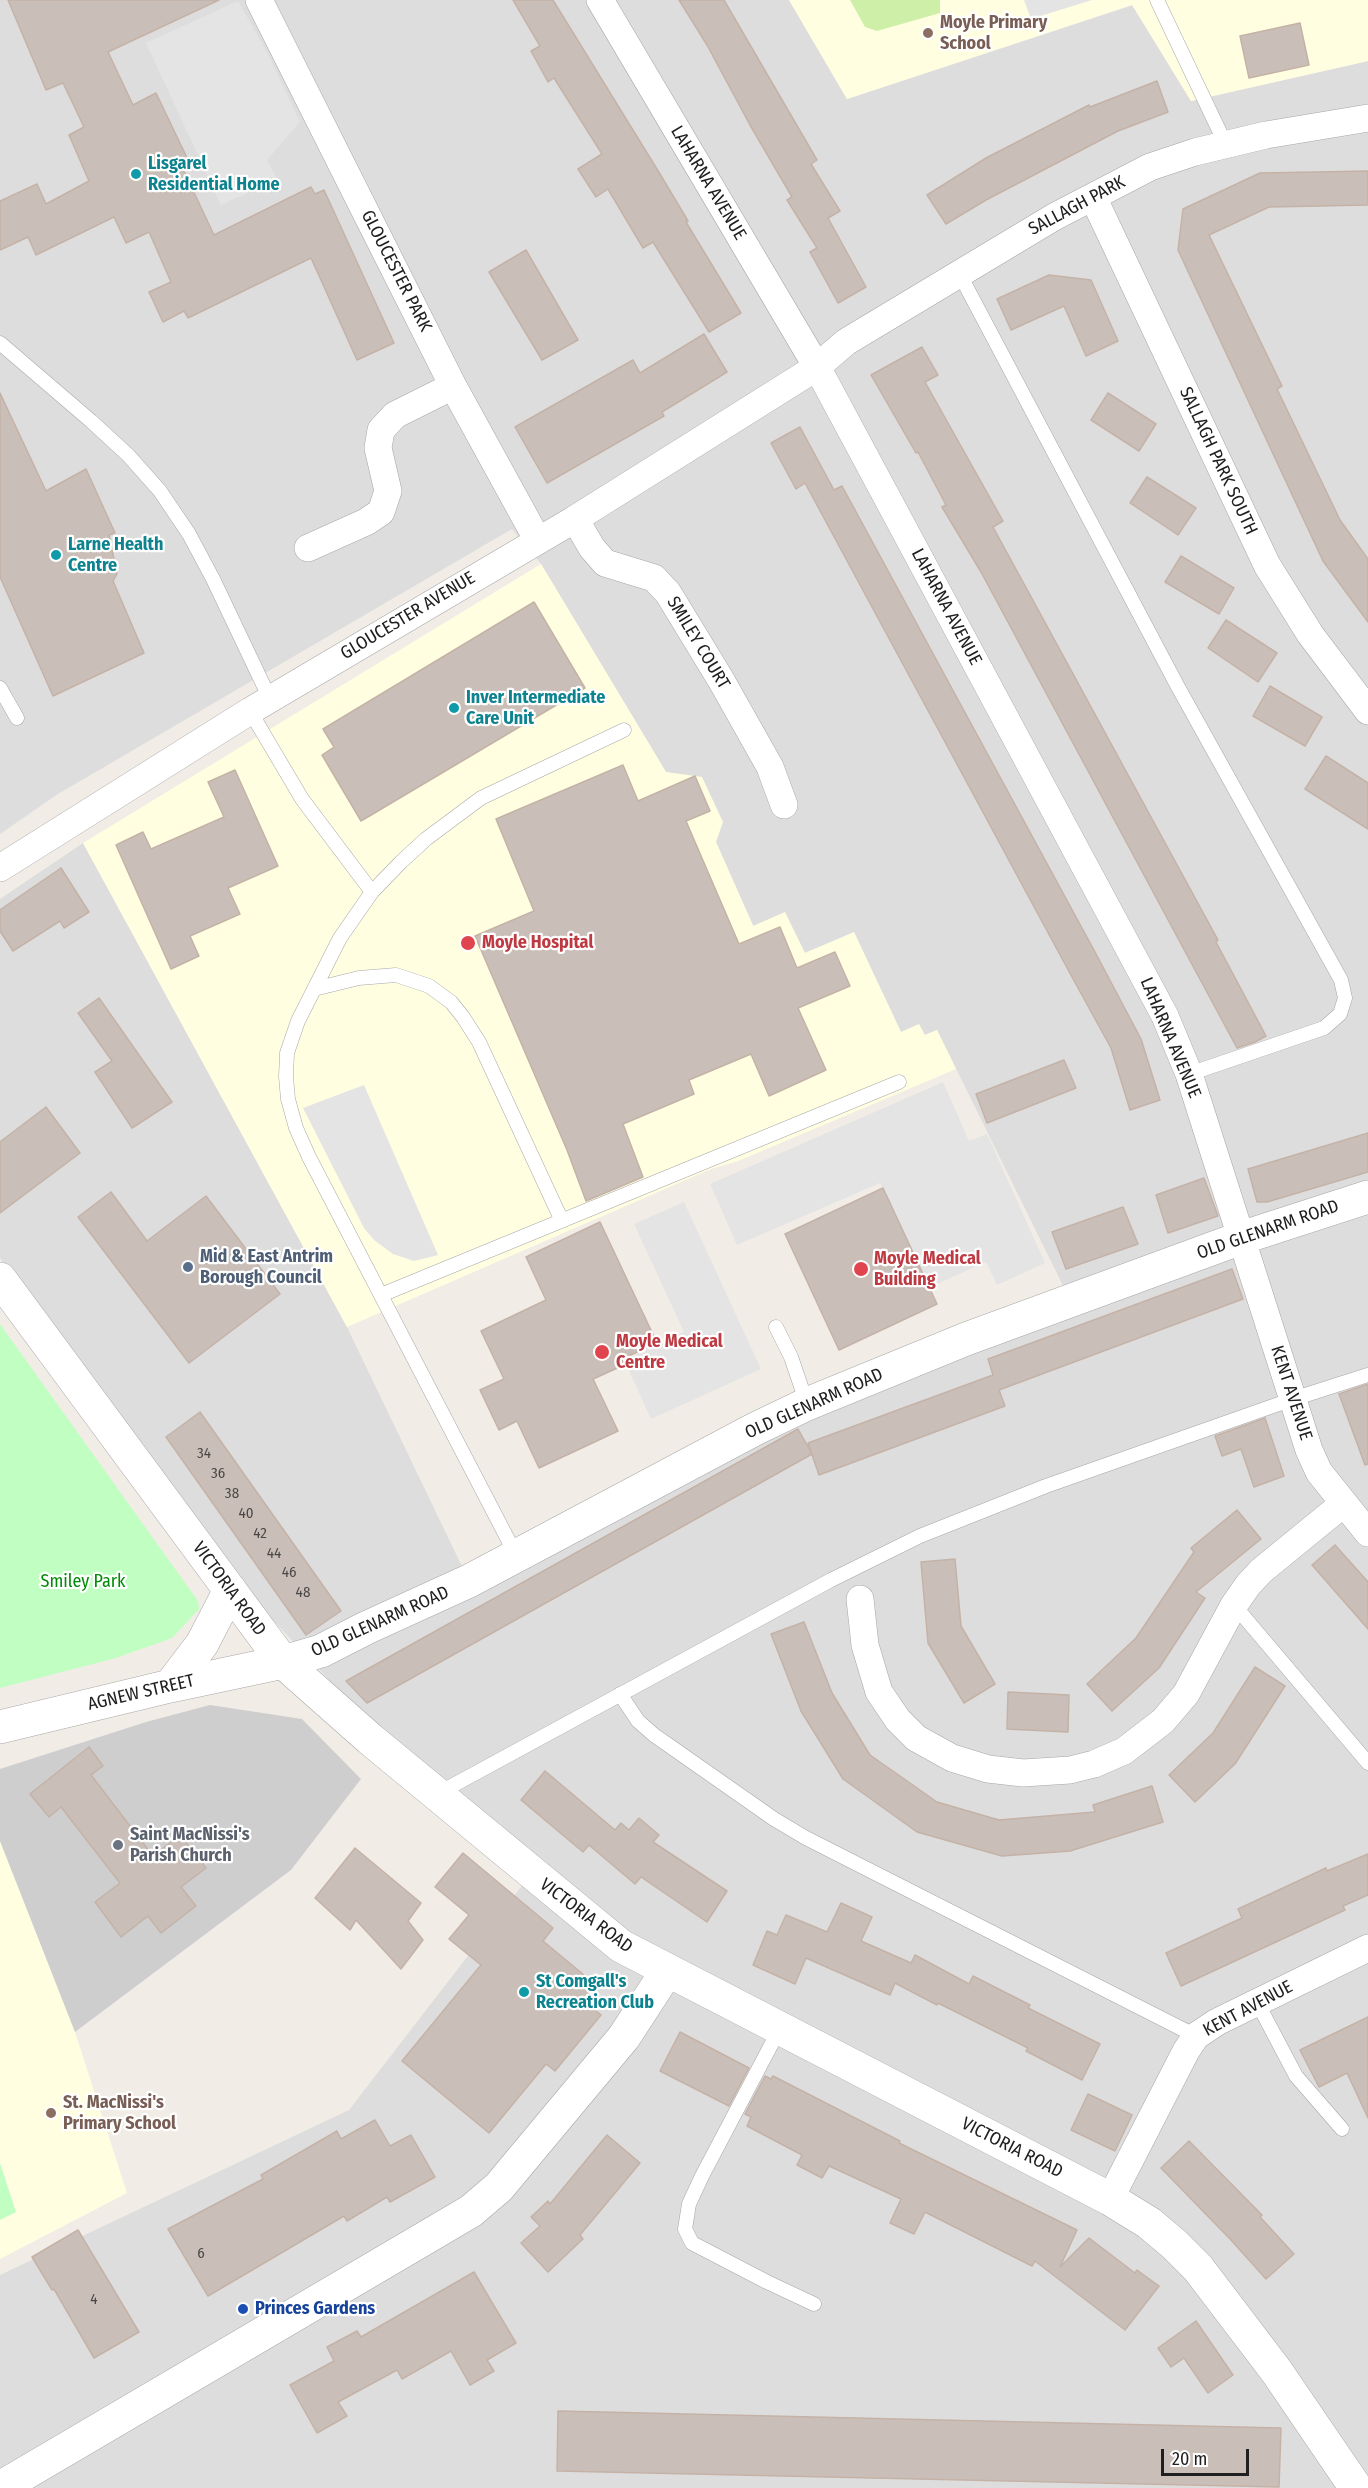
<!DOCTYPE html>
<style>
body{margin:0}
#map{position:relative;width:1368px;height:2488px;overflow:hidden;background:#f1ede6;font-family:"Fira Sans Condensed",sans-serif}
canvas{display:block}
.scale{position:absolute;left:1161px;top:2449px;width:88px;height:27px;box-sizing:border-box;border:3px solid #202020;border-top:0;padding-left:8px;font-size:18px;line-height:21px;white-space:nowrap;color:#202020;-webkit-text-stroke:4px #fff;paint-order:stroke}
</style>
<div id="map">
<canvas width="1368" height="2488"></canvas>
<div class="scale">20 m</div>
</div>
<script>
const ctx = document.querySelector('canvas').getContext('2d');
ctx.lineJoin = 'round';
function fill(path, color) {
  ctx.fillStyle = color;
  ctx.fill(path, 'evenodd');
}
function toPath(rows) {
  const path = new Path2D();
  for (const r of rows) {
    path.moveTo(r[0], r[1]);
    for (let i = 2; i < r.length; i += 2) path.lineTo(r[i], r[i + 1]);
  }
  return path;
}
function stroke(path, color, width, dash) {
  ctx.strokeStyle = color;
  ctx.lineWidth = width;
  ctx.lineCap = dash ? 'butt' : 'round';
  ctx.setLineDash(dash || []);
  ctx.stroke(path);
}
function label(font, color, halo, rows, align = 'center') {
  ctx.font = font + ' "Fira Sans Condensed",sans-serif';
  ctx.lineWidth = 4.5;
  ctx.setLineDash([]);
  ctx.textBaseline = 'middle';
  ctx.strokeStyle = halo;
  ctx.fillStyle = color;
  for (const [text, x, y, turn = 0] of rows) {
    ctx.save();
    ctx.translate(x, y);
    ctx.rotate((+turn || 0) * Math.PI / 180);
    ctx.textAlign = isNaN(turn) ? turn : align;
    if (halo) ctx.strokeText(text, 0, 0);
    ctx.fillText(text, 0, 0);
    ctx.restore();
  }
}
fill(toPath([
 [0,0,789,0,847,99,1133,5,1191,101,1368,61,1368,2488,0,2488,0,2275,349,2110,541,1861,347,1699,272,1619,137,1456,0,1258,0,899,83,843,347,1327,469,1581,516,1555,1070,1300,937,1030,925,1035,901,1032,854,933,804,953,754,927,716,842,666,772,541,564,512,529,58,794,0,834]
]), '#dedddd');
fill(toPath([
 [789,0,1368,0,1368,61,1191,101,1132,5,847,99],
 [541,564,666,772,702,777,723,822,716,842,753,926,785,912,805,953,854,932,901,1032,919,1024,925,1035,937,1030,956,1069,738,1161,711,1169,347,1327,83,843],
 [0,1841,75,2032,127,2193,0,2259]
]), '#fffee1');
fill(toPath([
 [210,1705,302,1719,361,1779,291,1870,75,2032,0,1841,0,1769,146,1722]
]), '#cecece');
fill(toPath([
 [850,0,940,0,940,13,877,31,865,27]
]), '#ceefa8');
fill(toPath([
 [0,1324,198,1601,199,1609,172,1638,116,1658,0,1688],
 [0,2163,16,2212,0,2220]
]), '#c0fec2');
fill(toPath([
 [1024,0,1092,0,1031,19],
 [238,1,269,56,300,122,267,160,277,179,221,205,146,43],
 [943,1082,969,1141,987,1134,1045,1263,997,1285,986,1262,928,1288,880,1183,737,1245,710,1184],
 [364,1085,438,1255,414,1261,393,1254,374,1240,364,1228,303,1108],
 [684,1202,761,1369,651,1419,624,1360,684,1332,634,1224]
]), '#e4e4e4');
const building = toPath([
 [8,0,219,0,108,52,133,105,156,93,190,164,182,167,214,235,311,187,315,194,324,190,394,343,357,360,311,258,188,318,184,311,163,322,149,292,171,282,149,232,126,243,114,217,36,255,28,237,0,250,0,201,37,184,46,204,89,181,69,135,84,127,63,83,46,90,8,0],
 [513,0,553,0,660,174,688,221,686,222,741,313,709,332,653,242,643,248,608,189,596,197,578,169,602,154,554,78,548,82,531,51,540,46,513,0],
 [679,0,724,0,817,160,811,164,840,211,828,218,866,287,838,303,810,252,817,248,787,200,792,197,750,125,707,45,679,0],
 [1300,23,1309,65,1249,78,1240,36,1300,23],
 [1157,81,1168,112,1118,131,986,200,946,224,927,195,986,158,1089,105,1090,107,1157,81],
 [1368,171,1368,205,1269,207,1209,235,1282,386,1277,389,1340,520,1368,559,1368,622,1323,561,1178,250,1183,209,1260,173,1368,171],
 [526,250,578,340,542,360,489,272,526,250],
 [1049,275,1091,280,1118,341,1086,356,1064,306,1011,330,997,299,1049,275],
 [704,334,727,372,662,412,664,416,547,483,515,427,633,360,640,373,704,334],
 [922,347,938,375,925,382,1003,521,993,527,1218,940,1216,942,1266,1036,1255,1042,1237,1048,981,572,942,507,946,505,918,452,916,453,871,375,922,347],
 [0,393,46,491,86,469,115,533,109,535,117,574,113,581,144,653,53,696,0,577,0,393],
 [1108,393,1156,424,1139,451,1091,420,1108,393],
 [800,427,834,490,842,486,1095,952,1141,1039,1160,1100,1130,1110,1111,1048,1072,977,805,483,796,489,771,443,800,427],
 [1147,477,1196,508,1178,535,1130,503,1147,477],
 [1181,556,1234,588,1219,614,1165,582,1181,556],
 [534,602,585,688,361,821,322,755,334,747,323,729,534,602],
 [1226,620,1277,653,1258,682,1208,648,1226,620],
 [1270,686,1322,717,1305,746,1253,716,1270,686],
 [1326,756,1368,783,1368,829,1305,789,1326,756],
 [623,765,638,801,695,776,710,811,686,821,739,944,780,927,797,968,835,952,850,986,798,1008,826,1070,769,1096,751,1054,689,1080,694,1094,623,1124,643,1177,586,1201,567,1150,475,936,534,911,496,819,623,765],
 [235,770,278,866,228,888,240,914,190,936,199,956,171,969,116,845,143,832,151,849,224,817,208,782,235,770],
 [61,868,89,912,64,928,60,921,13,951,0,931,0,910,61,868],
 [99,998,172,1102,132,1128,95,1072,112,1061,78,1013,99,998],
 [1064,1060,1076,1088,987,1123,976,1094,1064,1060],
 [46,1107,80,1153,0,1213,0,1142,46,1107],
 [1368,1133,1368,1172,1267,1202,1257,1202,1248,1169,1368,1133],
 [1204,1178,1218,1216,1168,1233,1156,1195,1204,1178],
 [883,1188,937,1304,839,1350,785,1234,883,1188],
 [111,1192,147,1241,206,1196,280,1294,189,1363,78,1217,111,1192],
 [1123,1207,1138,1244,1066,1269,1052,1232,1123,1207],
 [600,1222,657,1343,622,1359,624,1365,593,1379,618,1431,539,1468,517,1421,499,1430,480,1390,504,1379,481,1331,546,1300,526,1257,600,1222],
 [1232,1269,1243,1299,999,1390,1005,1406,819,1475,808,1443,993,1375,988,1359,1232,1269],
 [1368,1384,1368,1464,1365,1465,1339,1394,1368,1384],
 [200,1412,341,1611,306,1635,166,1437,200,1412],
 [1265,1418,1284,1476,1254,1487,1241,1449,1222,1456,1215,1436,1265,1418],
 [798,1429,812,1454,367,1703,346,1681,798,1429],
 [1237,1510,1261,1539,1196,1592,1205,1598,1159,1668,1112,1711,1087,1684,1136,1638,1194,1552,1191,1548,1237,1510],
 [1335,1545,1368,1582,1368,1629,1312,1565,1335,1545],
 [955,1559,961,1626,995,1684,964,1703,928,1643,921,1562,955,1559],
 [804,1622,832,1693,870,1755,937,1802,999,1820,1095,1812,1093,1805,1152,1786,1163,1822,1070,1851,1002,1856,917,1832,843,1779,801,1711,771,1634,804,1622],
 [1255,1667,1285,1686,1235,1764,1195,1802,1169,1775,1213,1733,1255,1667],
 [1008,1692,1069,1695,1068,1732,1007,1729,1008,1692],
 [89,1747,103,1766,91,1775,153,1856,180,1835,206,1868,181,1887,196,1906,161,1933,148,1916,121,1937,95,1902,120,1883,61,1807,49,1817,30,1794,89,1747],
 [545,1771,615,1830,621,1823,629,1830,639,1818,659,1835,653,1842,727,1891,707,1922,641,1877,635,1884,589,1845,583,1852,521,1800,545,1771],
 [355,1848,421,1903,408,1921,423,1940,401,1969,356,1920,350,1930,315,1898,355,1848],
 [463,1853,553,1928,543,1941,596,1985,584,2000,601,2015,555,2071,546,2064,489,2133,402,2061,481,1965,449,1939,469,1915,435,1887,463,1853],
 [1368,1854,1368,1895,1343,1906,1345,1910,1181,1986,1166,1953,1242,1918,1238,1909,1326,1868,1327,1871,1368,1854],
 [841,1903,872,1917,861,1941,911,1963,915,1955,969,1984,973,1976,1030,2005,1028,2008,1100,2044,1082,2080,1026,2051,1028,2048,938,2003,937,2005,895,1983,890,1995,806,1958,795,1984,753,1965,767,1931,777,1935,786,1915,827,1932,841,1903],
 [1368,2017,1368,2118,1347,2073,1319,2087,1300,2050,1368,2017],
 [680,2032,749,2068,729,2106,660,2071,680,2032],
 [765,2076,771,2079,773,2076,900,2141,899,2143,1077,2230,1060,2267,1089,2238,1135,2273,1137,2270,1159,2286,1125,2330,1035,2261,1032,2266,925,2212,914,2234,890,2223,901,2199,829,2166,822,2178,797,2165,802,2155,747,2126,751,2117,745,2114,765,2076],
 [1088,2094,1132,2115,1115,2151,1071,2130,1088,2094],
 [375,2120,390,2146,411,2135,435,2177,390,2202,387,2197,347,2221,344,2216,208,2296,168,2229,263,2179,261,2175,337,2131,341,2139,375,2120],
 [607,2135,640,2163,580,2235,583,2239,548,2272,521,2243,540,2226,531,2217,548,2201,550,2204,607,2135],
 [1189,2141,1262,2215,1260,2217,1294,2254,1266,2279,1231,2240,1161,2168,1189,2141],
 [78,2230,139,2332,94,2358,54,2289,52,2290,32,2257,78,2230],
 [474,2272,516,2343,487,2360,494,2371,470,2385,451,2351,402,2379,397,2370,338,2402,347,2416,317,2433,290,2385,334,2361,327,2347,357,2331,361,2337,474,2272],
 [1196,2321,1233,2375,1208,2393,1184,2358,1171,2367,1158,2348,1196,2321],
 [558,2411,1281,2428,1279,2487,557,2471,558,2411]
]);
fill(building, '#cabfb8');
stroke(building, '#c4b2a7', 1.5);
const service = toPath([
 [1157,0,1226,145],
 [959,273,1178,687,1341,980,1345,998,1340,1014,1324,1028,1189,1074],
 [0,343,91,421,128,455,160,491,189,534,213,579,270,699],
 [0,688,17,718],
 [250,711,302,799,372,892],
 [314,989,359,978,396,975,429,986,451,1002,463,1017,479,1042,562,1221],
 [381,1295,899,1082],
 [776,1327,791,1357,807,1404],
 [516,1555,309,1157,296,1128,288,1099,286,1077,287,1053,298,1021,340,938,372,892,401,862,426,839,481,798,624,730],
 [1234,1605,1368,1763],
 [620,1694,638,1721,654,1735,774,1819,806,1838,1196,2036],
 [437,1794,831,1580,920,1536,1046,1486,1293,1399,1368,1375],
 [1257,2002,1296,2076,1342,2129],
 [780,2028,702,2176,689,2204,685,2229,692,2243,767,2282,814,2304]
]);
const minor = toPath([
 [259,0,453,386,537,539],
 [600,0,817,367,1165,1016,1189,1074,1309,1450,1319,1472,1368,1533],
 [1093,197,1267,565,1310,634,1368,711],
 [575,519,592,548,605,563,654,578,668,593,721,680,770,767,784,805],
 [308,548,366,522,381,512,388,491,378,448,381,430,395,415,453,386],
 [0,868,250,711,575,519,817,367,846,342,1054,217,1150,167,1195,152,1266,135,1368,118],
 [860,1599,865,1645,879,1692,898,1720,916,1738,952,1758,988,1769,1023,1773,1070,1770,1094,1764,1124,1751,1163,1721,1186,1694,1234,1605,1248,1585,1261,1571,1343,1504],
 [1110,2199,1186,2051,1196,2036,1217,2022,1368,1948]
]);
const tertiary = toPath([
 [0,1279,283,1662,370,1739,621,1946,1110,2199,1149,2223,1174,2244,1198,2268,1277,2372,1356,2488],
 [170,1686,202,1644,230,1590],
 [0,1727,170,1686,283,1662,321,1651,366,1628,469,1581,755,1429,807,1404,966,1339,1241,1238,1368,1197],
 [0,2488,471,2211,499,2187,624,2037,667,1971]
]);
stroke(service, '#a7a7a7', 15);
stroke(minor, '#a7a7a7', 28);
stroke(tertiary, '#a7a7a7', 34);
stroke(service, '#fff', 14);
stroke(minor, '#fff', 27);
stroke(tertiary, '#fff', 33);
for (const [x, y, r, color] of [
 [928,33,6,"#8d6e63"],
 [136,174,6,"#0f9aa8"],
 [56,555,6,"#0f9aa8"],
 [454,708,6,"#0f9aa8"],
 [468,943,8,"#e0444e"],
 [188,1267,6,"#5c6f8a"],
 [861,1269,8,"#e0444e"],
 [602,1352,8,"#e0444e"],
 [118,1845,6,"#6b7280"],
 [524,1992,6,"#0f9aa8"],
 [51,2113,6,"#8d6e63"],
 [243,2309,6,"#1a4fb4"]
]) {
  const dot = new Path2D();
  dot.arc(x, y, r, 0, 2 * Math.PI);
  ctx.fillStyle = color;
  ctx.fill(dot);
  stroke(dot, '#fff', 2);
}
label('15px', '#4a4846', null, [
 ["34",204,1454],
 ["36",218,1474],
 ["38",232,1494],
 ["40",246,1514],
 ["42",260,1534],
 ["44",274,1554],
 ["46",289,1573],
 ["48",303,1593],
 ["6",201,2254],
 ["4",94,2300]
]);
label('bold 18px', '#785e54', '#fff', [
 ["Moyle Primary",940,23],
 ["School",940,44],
 ["St. MacNissi's",63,2103],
 ["Primary School",63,2124]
], 'left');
label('bold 18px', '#0d838f', '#fff', [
 ["Lisgarel",148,164],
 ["Residential Home",148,185],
 ["Larne Health",68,545],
 ["Centre",68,566],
 ["Inver Intermediate",466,698],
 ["Care Unit",466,719],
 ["St Comgall's",536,1982],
 ["Recreation Club",536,2003]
], 'left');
label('18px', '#202020', '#fff', [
 ["LAHARNA AVENUE",708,183,59],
 ["SALLAGH PARK",1077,206,-28],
 ["GLOUCESTER PARK",396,271,63],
 ["SALLAGH PARK SOUTH",1218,461,65],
 ["LAHARNA AVENUE",946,607,62],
 ["GLOUCESTER AVENUE",408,616,-31],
 ["SMILEY COURT",698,643,59],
 ["LAHARNA AVENUE",1170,1038,67],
 ["OLD GLENARM ROAD",1268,1230,-19],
 ["KENT AVENUE",1291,1393,72],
 ["OLD GLENARM ROAD",814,1404,-24],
 ["VICTORIA ROAD",229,1589,54],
 ["OLD GLENARM ROAD",380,1622,-24],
 ["AGNEW STREET",141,1693,-13],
 ["VICTORIA ROAD",586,1916,37],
 ["KENT AVENUE",1248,2009,-28],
 ["VICTORIA ROAD",1012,2148,27]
]);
label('bold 18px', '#be3a42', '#fff', [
 ["Moyle Hospital",482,943],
 ["Moyle Medical",874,1259],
 ["Building",874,1280],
 ["Moyle Medical",616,1342],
 ["Centre",616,1363]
], 'left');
label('bold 18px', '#4e5e75', '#fff', [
 ["Mid & East Antrim",200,1257],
 ["Borough Council",200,1278]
], 'left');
label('18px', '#028a08', '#fff', [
 ["Smiley Park",83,1582]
]);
label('bold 18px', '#5b616d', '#fff', [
 ["Saint MacNissi's",130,1835],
 ["Parish Church",130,1856]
], 'left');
label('bold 18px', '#164399', '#fff', [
 ["Princes Gardens",255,2309]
], 'left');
</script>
